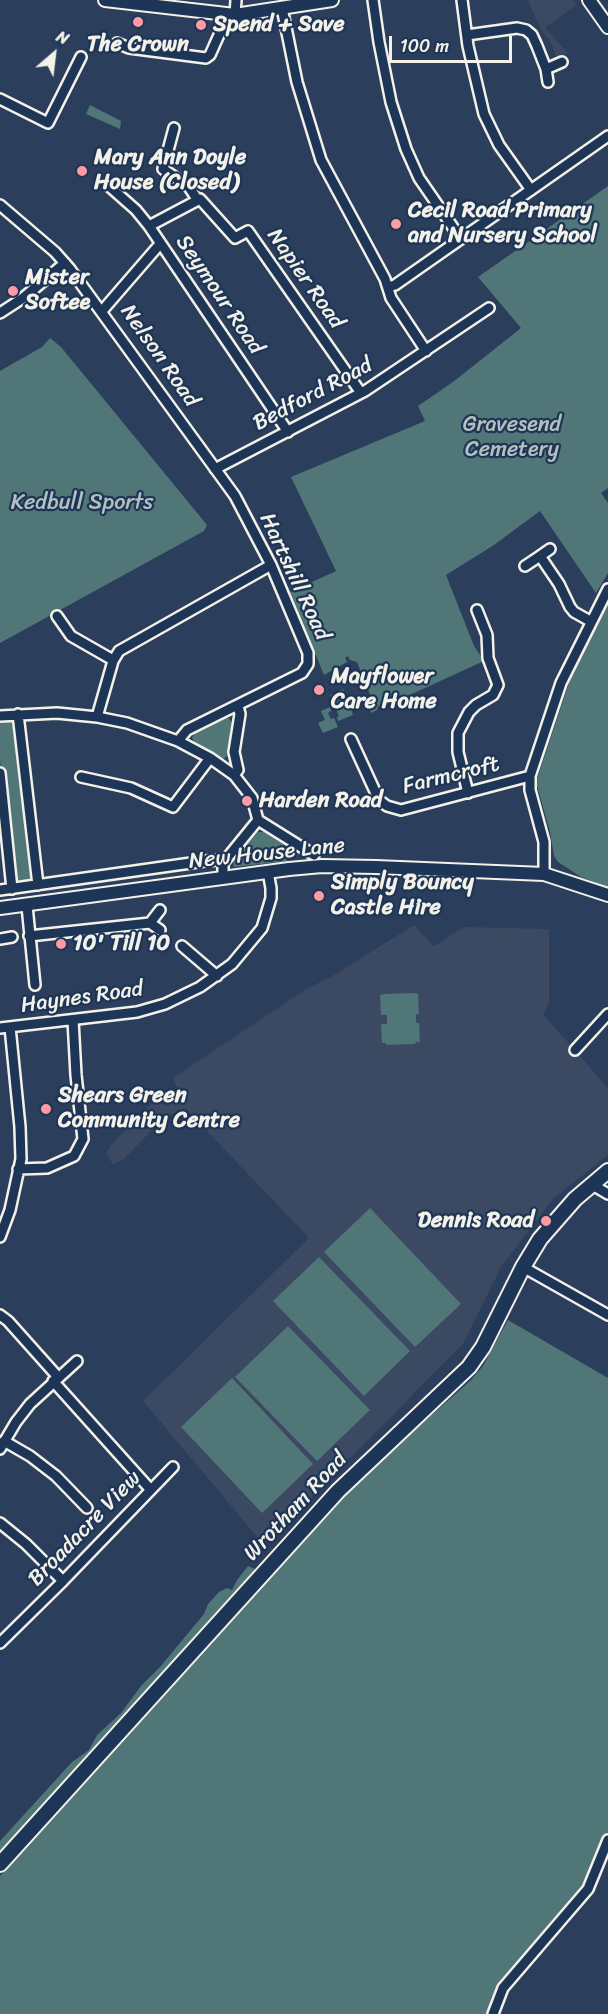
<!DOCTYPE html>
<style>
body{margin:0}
#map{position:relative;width:608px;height:2014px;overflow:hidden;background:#2b3e5c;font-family:Sriracha,sans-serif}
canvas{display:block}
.north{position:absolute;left:24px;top:24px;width:60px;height:60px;-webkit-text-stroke:4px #1d3557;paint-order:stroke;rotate:28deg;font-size:16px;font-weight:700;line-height:24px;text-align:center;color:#f4f1e8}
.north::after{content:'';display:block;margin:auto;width:21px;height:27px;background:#f4f1e8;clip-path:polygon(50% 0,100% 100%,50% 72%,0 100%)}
.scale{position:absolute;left:389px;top:36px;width:123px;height:27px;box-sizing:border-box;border:3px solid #f4f1e8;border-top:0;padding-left:8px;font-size:18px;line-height:21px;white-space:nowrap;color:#f4f1e8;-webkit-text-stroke:4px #1d3557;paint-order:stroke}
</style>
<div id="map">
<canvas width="608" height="2014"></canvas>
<div class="north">N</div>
<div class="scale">100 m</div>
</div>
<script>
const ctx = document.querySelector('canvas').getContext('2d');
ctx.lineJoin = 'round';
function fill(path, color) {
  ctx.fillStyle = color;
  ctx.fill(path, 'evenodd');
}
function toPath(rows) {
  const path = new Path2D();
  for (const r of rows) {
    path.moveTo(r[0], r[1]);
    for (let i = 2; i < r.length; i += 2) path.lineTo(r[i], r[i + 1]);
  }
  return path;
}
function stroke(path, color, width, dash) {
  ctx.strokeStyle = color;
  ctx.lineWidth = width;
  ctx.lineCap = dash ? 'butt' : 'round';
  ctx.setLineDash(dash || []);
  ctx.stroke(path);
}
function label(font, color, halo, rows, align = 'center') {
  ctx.font = font + ' Sriracha,sans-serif';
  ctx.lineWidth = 4.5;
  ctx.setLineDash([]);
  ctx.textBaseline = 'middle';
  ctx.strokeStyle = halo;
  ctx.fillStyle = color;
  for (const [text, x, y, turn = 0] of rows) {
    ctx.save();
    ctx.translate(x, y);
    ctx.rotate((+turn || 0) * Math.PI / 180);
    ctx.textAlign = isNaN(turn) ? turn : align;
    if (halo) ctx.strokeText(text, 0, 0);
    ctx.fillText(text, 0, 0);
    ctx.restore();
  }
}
fill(toPath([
 [528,0,571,0,577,4,545,28,568,53,557,58,550,41,541,30],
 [414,925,434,946,464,927,549,929,549,1002,543,1014,608,1088,608,1155,554,1198,501,1267,463,1344,264,1545,143,1401,309,1238,186,1109,165,1117,124,1159,113,1165,106,1152,110,1149,110,1146,152,1103,178,1091,173,1078,308,988,331,977]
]), '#3c4962');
fill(toPath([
 [90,105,121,121,120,129,86,114],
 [608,186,608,488,601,493,608,503,608,573,596,593,540,511,494,545,446,575,474,646,484,661,381,708,379,705,377,710,371,713,370,710,375,707,357,662,350,660,348,656,345,658,347,662,324,675,290,592,336,571,291,477,425,421,418,406,453,382,521,328,478,277],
 [50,338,61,347,207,525,204,531,0,643,0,371,42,347],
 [608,603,608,887,581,877,558,862,554,856,550,832,536,782,572,674],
 [343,689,353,715,338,721,337,717,339,716,336,709,333,710,331,707,333,702,330,695],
 [330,707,331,711,328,713,331,719,334,718,338,727,323,733,318,723,325,720,321,711],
 [225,718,229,718,232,723,229,755,223,759,195,743,192,738,195,733],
 [16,721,34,879,13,882,0,760,0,723],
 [258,832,264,832,284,845,287,861,234,867,233,861],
 [415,993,418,994,419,1014,416,1014,416,1023,419,1023,420,1042,416,1042,415,1044,386,1045,386,1043,382,1043,381,1024,387,1024,387,1015,381,1015,380,995,384,994],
 [370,1208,461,1304,415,1347,324,1252],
 [319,1257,410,1351,364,1396,273,1301],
 [508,1320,608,1378,608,1836,575,1902,504,1980,496,1993,489,2014,0,2014,0,1876,361,1478,470,1381,483,1366],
 [288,1326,370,1410,317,1461,235,1377],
 [232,1378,313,1464,262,1513,181,1427],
 [248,1566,257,1570,0,1854,0,1841,72,1762,89,1750,97,1735,121,1713,141,1686,160,1667,204,1614,208,1604,219,1592,227,1588,232,1590,237,1580]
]), '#517678');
const street = toPath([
 [373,0,379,42,391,102,406,149,419,178,461,239],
 [462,0,468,46,484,114,499,145,531,190],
 [282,8,297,82,321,160,385,279,391,298,426,351],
 [235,15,236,0],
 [467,35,517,28,526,30,532,35,537,46,546,69,548,82],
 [117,43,129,48,206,58,210,55,223,26,225,15],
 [546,69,562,62],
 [0,99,48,123,81,57],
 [174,128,163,169,189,187,197,199],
 [110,187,136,210,149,226,288,432],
 [0,205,55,252,70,269,235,496,271,565,308,653,308,664,302,673,187,730,178,741],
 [149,226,200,199,235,238,248,231,361,393],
 [388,287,395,285,608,136],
 [102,311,160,244],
 [0,313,23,298,65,263],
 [215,469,365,391,489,308],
 [550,549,540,556,559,584,570,607,574,612,590,621],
 [525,566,540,556],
 [57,616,71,636,113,660],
 [18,714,38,885],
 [0,716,57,713,97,717,127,723,178,741,210,758,234,775,252,798,258,820,223,863,223,878],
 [97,717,113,661,119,651,271,565],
 [351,739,379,800,387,806,401,810,530,776],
 [0,773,12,889],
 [234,775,238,770,234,752,240,714,238,706],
 [81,777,131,788,173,807,210,758],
 [468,793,458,752,458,733,469,712,476,705,493,695,498,685,488,658,487,635,477,610],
 [258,820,314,855],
 [544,874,544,842,530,790,530,776,561,683,608,589],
 [0,890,205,861,219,860,224,862],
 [27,906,35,985],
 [150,923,160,930],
 [29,936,150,923,160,910],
 [0,939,12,937],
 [182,946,217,976],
 [0,1028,137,1012,165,1004,200,987,232,964,262,928,271,898,271,888,268,872],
 [575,1050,608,1014],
 [18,1169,47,1168,74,1156,83,1139,76,1075,73,1020],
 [591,1184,608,1194],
 [0,1237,10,1210,21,1159,20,1127,10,1027],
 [523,1267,608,1315],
 [0,1315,8,1321,58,1377],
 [53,1381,150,1489],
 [4,1441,30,1456,56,1476,87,1508],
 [0,1449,16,1422,30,1404,77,1361],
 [0,1523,26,1544,63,1581],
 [0,1643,63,1581,173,1467],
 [493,2014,503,1988,588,1889,608,1840]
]);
const secondary = toPath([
 [105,0,235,15,332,0],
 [589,0,608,27],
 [0,908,289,869,322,866,376,867,544,874,608,895]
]);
const primary = toPath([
 [0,1864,338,1491,469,1367,483,1347,523,1267,540,1239,575,1199,608,1171]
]);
stroke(street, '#f4f1e8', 14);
stroke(secondary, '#f4f1e8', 16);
stroke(primary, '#f4f1e8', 18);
stroke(street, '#1d3557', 9);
stroke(secondary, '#1d3557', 12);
stroke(primary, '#1d3557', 14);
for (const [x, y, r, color] of [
 [138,22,6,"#ff9aa2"],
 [201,25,6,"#ff9aa2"],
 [82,171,6,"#ff9aa2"],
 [396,224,6,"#ff9aa2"],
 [13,291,6,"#ff9aa2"],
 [319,690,6,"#ff9aa2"],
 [247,801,6,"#ff9aa2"],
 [319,896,6,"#ff9aa2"],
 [61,944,6,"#ff9aa2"],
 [46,1109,6,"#ff9aa2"],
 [546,1221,6,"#ff9aa2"]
]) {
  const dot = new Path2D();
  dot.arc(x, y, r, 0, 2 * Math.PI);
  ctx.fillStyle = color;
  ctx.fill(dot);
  stroke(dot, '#1d3557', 2);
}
label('bold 22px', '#f4f1e8', '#1d3557', [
 ["Spend + Save",213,25],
 ["The Crown",138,45,"center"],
 ["Mary Ann Doyle",94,158],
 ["House (Closed)",94,183],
 ["Cecil Road Primary",408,211],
 ["and Nursery School",408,236],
 ["Mister",25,278],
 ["Softee",25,303],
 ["Mayflower",331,677],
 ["Care Home",331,702],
 ["Harden Road",259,801],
 ["Simply Bouncy",331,883],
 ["Castle Hire",331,908],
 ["10' Till 10",73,944],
 ["Shears Green",58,1096],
 ["Community Centre",58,1121],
 ["Dennis Road",534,1221,"right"]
], 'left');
label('22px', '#f4f1e8', '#1d3557', [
 ["Napier Road",305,279,55],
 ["Seymour Road",219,295,56],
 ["Nelson Road",159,356,55],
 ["Bedford Road",313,395,-28],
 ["Hartshill Road",294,577,65],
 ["Farmcroft",451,776,-14],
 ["New House Lane",267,854,-6],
 ["Haynes Road",82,998,-8],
 ["Wrotham Road",296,1507,-47],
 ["Broadacre View",85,1529,-46]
]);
label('22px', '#b3c0bb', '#1d3557', [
 ["Gravesend",512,425],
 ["Cemetery",512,450],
 ["Kedbull Sports",82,503]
]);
</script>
